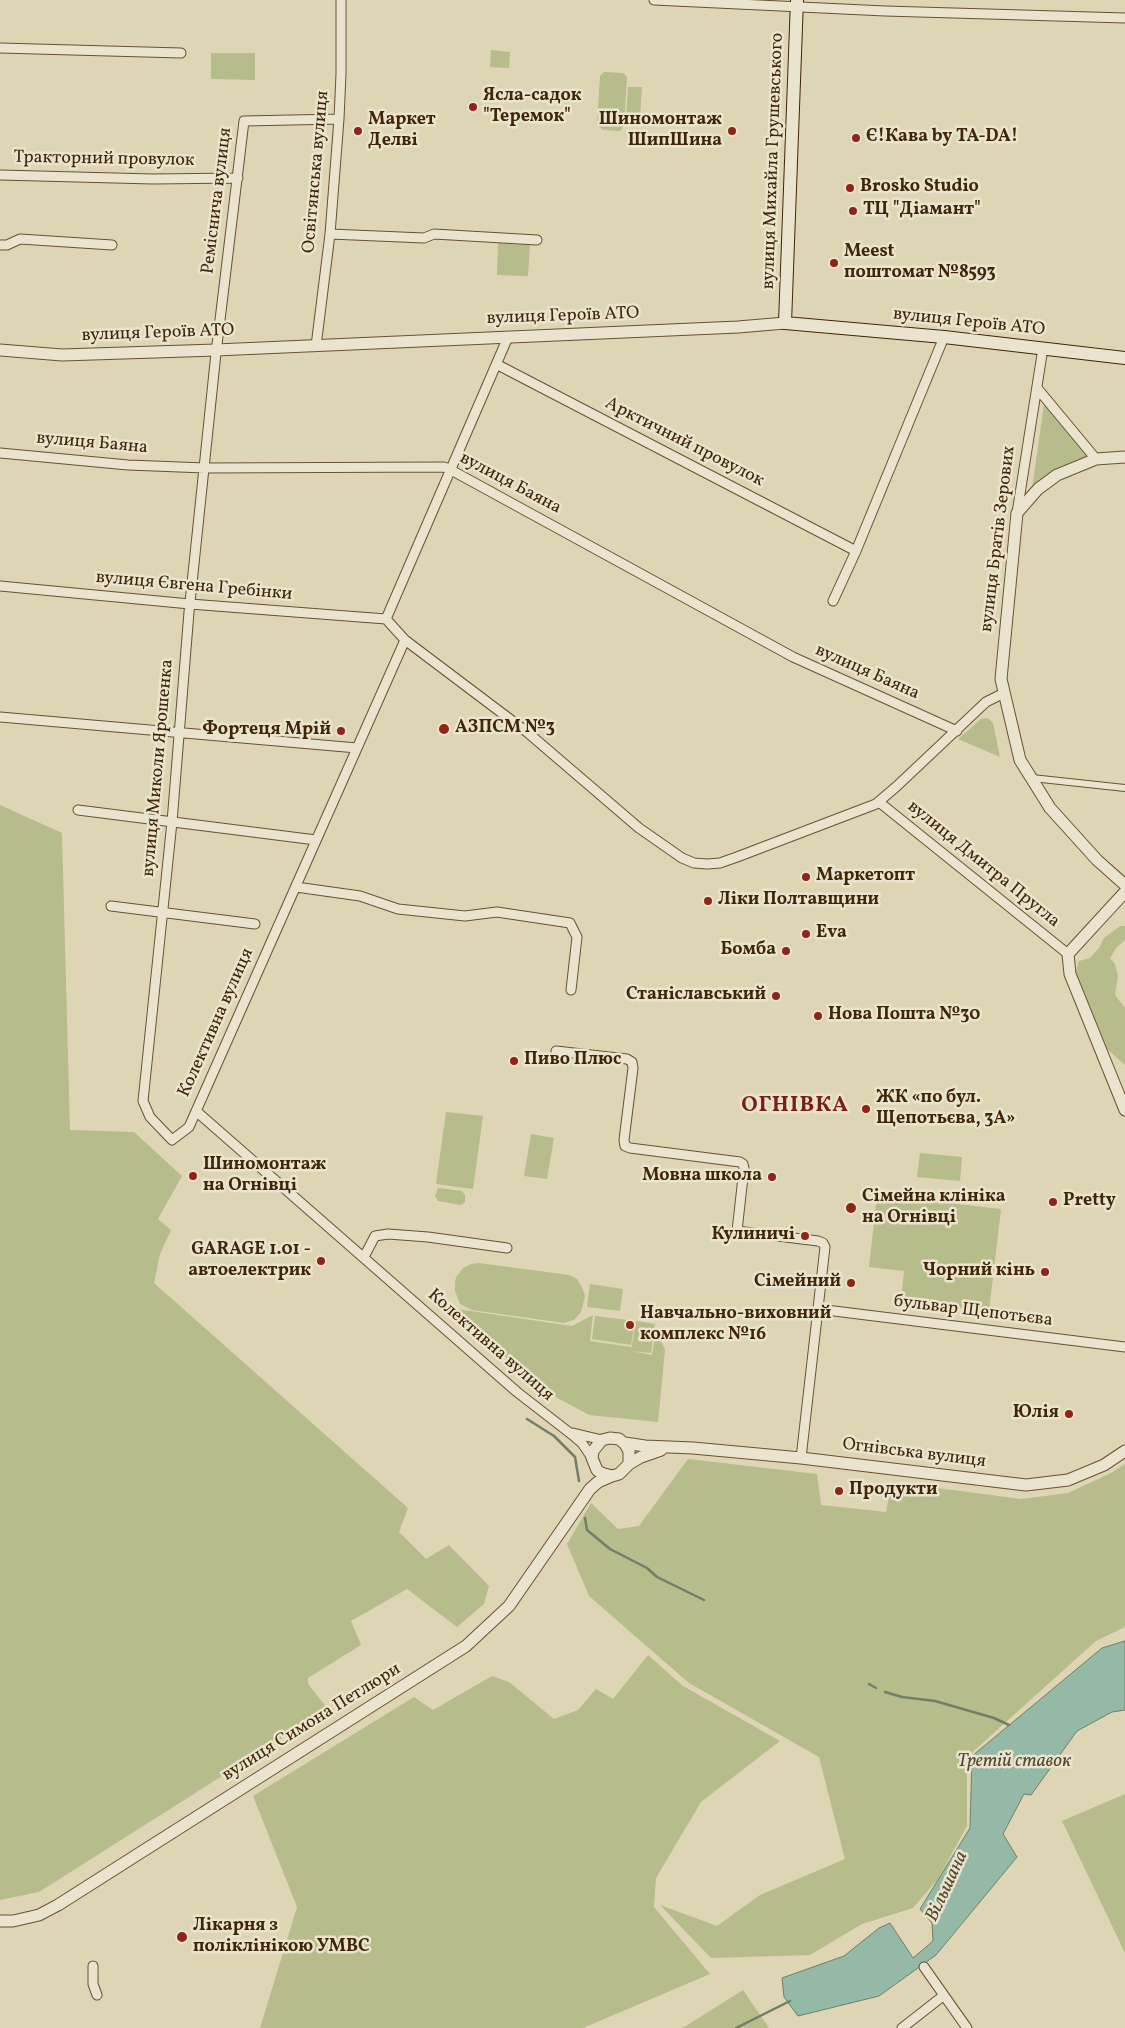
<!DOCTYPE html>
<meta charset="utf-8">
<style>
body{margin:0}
canvas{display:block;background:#ded5b4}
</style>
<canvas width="1125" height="2028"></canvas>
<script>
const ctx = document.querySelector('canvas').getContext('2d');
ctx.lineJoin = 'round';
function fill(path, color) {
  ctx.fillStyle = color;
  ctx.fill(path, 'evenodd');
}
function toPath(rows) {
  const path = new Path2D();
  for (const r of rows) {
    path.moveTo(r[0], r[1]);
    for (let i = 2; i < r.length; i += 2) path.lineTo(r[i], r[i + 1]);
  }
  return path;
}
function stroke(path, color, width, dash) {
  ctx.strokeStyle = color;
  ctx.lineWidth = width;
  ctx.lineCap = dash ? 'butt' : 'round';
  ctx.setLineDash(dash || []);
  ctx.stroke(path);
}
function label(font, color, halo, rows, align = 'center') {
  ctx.font = font + ' Vollkorn,serif';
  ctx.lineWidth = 5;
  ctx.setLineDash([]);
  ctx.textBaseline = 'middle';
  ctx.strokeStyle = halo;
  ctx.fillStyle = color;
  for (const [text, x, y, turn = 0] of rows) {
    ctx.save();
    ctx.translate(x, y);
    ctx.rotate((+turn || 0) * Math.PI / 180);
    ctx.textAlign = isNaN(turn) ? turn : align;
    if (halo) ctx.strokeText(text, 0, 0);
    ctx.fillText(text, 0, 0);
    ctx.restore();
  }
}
fill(toPath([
 [491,50,510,52,509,68,490,67],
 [211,53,255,53,255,80,211,79],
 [604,72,623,73,627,77,624,125,620,131,603,130,597,125,600,76],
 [628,87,642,87,640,118,626,117],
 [498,243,530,245,528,276,497,275],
 [1045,397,1092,454,1056,468,1032,489],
 [988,718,993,723,1000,757,958,739,981,719],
 [0,805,62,833,70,1130,134,1132,182,1176,158,1219,171,1230,160,1254,154,1283,408,1508,399,1532,426,1559,449,1545,489,1586,484,1604,457,1627,407,1589,351,1621,361,1645,308,1678,308,1684,328,1709,39,1892,0,1900],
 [1120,926,1125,926,1125,940,1117,947,1110,958,1115,964,1118,977,1115,995,1125,1008,1125,1065,1107,1049,1076,971,1079,961,1090,958,1099,948,1104,938],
 [446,1112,483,1116,473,1189,436,1184],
 [531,1134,554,1138,547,1179,524,1176],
 [920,1153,962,1157,960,1181,917,1177],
 [438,1188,462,1191,465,1195,465,1202,461,1205,438,1201,435,1196],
 [877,1195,1001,1209,989,1311,901,1301,904,1271,869,1267],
 [479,1263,569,1275,577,1279,582,1287,585,1296,581,1312,574,1320,564,1323,472,1310,460,1304,455,1291,455,1283,456,1277,463,1268,471,1264],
 [590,1284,623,1289,620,1311,587,1307],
 [450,1308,572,1326,593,1315,590,1341,631,1347,631,1350,636,1321,655,1324,651,1353,631,1351,652,1355,656,1329,665,1350,658,1422,589,1415,541,1389],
 [595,1316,635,1321,631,1345,592,1339],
 [688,1459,817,1474,821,1505,886,1512,892,1482,1021,1499,1068,1493,1111,1473,1125,1464,1125,1627,1096,1641,967,1757,967,1826,938,1879,913,1908,862,1924,810,1955,711,1958,660,1905,717,1926,760,1895,845,1859,819,1757,689,1683,589,1596,567,1544,591,1503,618,1529,639,1526],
 [648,1655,683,1686,780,1741,701,1802,656,1878,654,1907,710,1974,583,2028,260,2028,297,1907,253,1796,414,1697,433,1710,492,1676,509,1682,554,1719,578,1710,596,1689,613,1699],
 [1125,1794,1125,1953,1062,1821],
 [743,1990,769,2028,681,2028,686,2026]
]), '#b6bc8a');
const water = toPath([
 [1125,1641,1125,1710,1112,1712,1077,1731,1031,1795,1024,1794,1003,1834,1017,1857,936,1955,879,1996,798,2016,784,1997,782,1978,844,1956,879,1928,890,1923,913,1958,933,1941,932,1923,920,1909,970,1828,972,1756,1102,1648,1125,1641]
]);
fill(water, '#94b9a7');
stroke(water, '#727e67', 1);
stroke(toPath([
 [527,1419,554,1436,575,1457,579,1481],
 [585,1518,587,1530,610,1549,647,1568,657,1577,704,1600],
 [869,1684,876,1688],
 [885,1692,902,1697,935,1701,994,1718,1009,1725],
 [736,2028,790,2001]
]), '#727e67', 2.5);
const pedestrian = toPath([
 [1032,778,1125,788]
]);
const minor = toPath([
 [654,0,885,11,1125,18],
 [0,48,181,53],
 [339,119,244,121,216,353,189,612,172,822,143,1101,150,1117,172,1140,189,1127,405,640],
 [0,175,153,179,238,178],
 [330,234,424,238,434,234,537,240],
 [0,245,7,245,20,239,112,245],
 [316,346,330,234,339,119,341,74,341,0],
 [498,365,856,551,944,337],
 [1037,388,1096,459],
 [0,453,128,465,205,468,444,467,451,470,793,657,957,731],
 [1017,513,1043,348],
 [0,586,190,604,386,619],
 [833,601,856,551],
 [386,619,405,640,527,732,639,828,682,858,694,863,707,864,720,863,737,857,876,804,897,786,986,702,1004,693],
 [386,619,508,337],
 [0,717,357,748],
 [879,802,1068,954],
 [78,810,316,840],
 [296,887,360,896,398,909,465,916,497,912,570,923,577,937,571,990],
 [111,906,255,924],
 [556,1051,627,1059,632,1062,633,1068,624,1140,625,1146,630,1148,740,1162,743,1164,744,1168,737,1231,818,1241,823,1243,825,1247,801,1458],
 [196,1111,517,1392,575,1437,582,1443,592,1458],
 [364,1257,375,1236,388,1234,428,1237,507,1248],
 [818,1309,1125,1347],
 [573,1433,602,1440],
 [93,1966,93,1984,97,1995],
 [924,1967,967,2028],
 [902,2028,943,1996]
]);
const tertiary = toPath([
 [0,350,62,355,216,350,738,327,785,323],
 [1125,457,1096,459,1057,475,1038,489,1017,513,1001,679,1020,760,1050,808,1097,860,1125,885],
 [1125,892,1068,954,1070,974,1125,1110],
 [625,1443,645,1446,693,1448,801,1458,1026,1485,1068,1480,1104,1465,1125,1451],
 [629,1464,629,1451,625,1444,619,1439,610,1438,602,1440,593,1451,592,1458,597,1470,601,1473,612,1476,619,1474,629,1464,641,1457,661,1450],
 [0,1921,13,1921,39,1915,58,1905,466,1646,509,1606,590,1489,598,1482,612,1476]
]);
const secondary = toPath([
 [797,0,785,323,944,337,1125,358]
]);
stroke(pedestrian, '#685132', 8);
stroke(minor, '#685132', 11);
stroke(tertiary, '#685132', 13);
stroke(secondary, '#402507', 14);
stroke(pedestrian, '#eae4ce', 6);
stroke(minor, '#eae4ce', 9);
stroke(tertiary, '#eae4ce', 11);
stroke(secondary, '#eae4ce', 12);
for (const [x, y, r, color] of [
 [473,107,5,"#8f2418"],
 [358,131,5,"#8f2418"],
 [732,131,5,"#8f2418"],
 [856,138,5,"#8f2418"],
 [850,188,5,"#8f2418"],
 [853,211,5,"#8f2418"],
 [834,263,5,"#8f2418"],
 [444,729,6,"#8f2418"],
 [341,731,5,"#8f2418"],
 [806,877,5,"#8f2418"],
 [708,901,5,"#8f2418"],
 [806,934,5,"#8f2418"],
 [786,951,5,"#8f2418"],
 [776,996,5,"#8f2418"],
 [818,1016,5,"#8f2418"],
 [514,1061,5,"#8f2418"],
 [866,1109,5,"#8f2418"],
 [193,1176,5,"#8f2418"],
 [772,1177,5,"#8f2418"],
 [1053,1202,5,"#8f2418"],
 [851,1208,6,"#8f2418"],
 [805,1236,5,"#8f2418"],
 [321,1261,5,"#8f2418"],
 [1045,1272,5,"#8f2418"],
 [851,1283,5,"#8f2418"],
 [630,1325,5,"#8f2418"],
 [1069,1414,5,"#8f2418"],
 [839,1491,5,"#8f2418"],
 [182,1937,6,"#8f2418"]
]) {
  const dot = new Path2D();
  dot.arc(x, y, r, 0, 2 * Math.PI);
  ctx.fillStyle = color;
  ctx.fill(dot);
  stroke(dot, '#eae4ce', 2);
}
label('bold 18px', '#402507', '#eae4ce', [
 ["Ясла-садок",483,97],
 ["\"Теремок\"",483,118],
 ["Маркет",368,121],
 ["Делві",368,142],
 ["Шиномонтаж",722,121,"right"],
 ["ШипШина",722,142,"right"],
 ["Є!Кава by TA-DA!",866,138],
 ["Brosko Studio",860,188],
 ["ТЦ \"Діамант\"",863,211],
 ["Meest",844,253],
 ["поштомат №8593",844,274],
 ["АЗПСМ №3",455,729],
 ["Фортеця Мрій",331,731,"right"],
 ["Маркетопт",816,877],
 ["Ліки Полтавщини",718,901],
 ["Eva",816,934],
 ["Бомба",776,951,"right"],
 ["Станіславський",766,996,"right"],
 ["Нова Пошта №30",828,1016],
 ["Пиво Плюс",524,1061],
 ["ЖК «по бул.",876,1099],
 ["Щепотьєва, 3А»",876,1120],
 ["Шиномонтаж",203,1166],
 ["на Огнівці",203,1187],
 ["Мовна школа",762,1177,"right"],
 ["Сімейна клініка",862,1198],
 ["на Огнівці",862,1219],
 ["Pretty",1063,1202],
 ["Кулиничі",795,1236,"right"],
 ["GARAGE 1.01 -",311,1251,"right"],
 ["автоелектрик",311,1272,"right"],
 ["Чорний кінь",1035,1272,"right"],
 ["Сімейний",841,1283,"right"],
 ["Навчально-виховний",640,1315],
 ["комплекс №16",640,1336],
 ["Юлія",1059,1414,"right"],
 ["Продукти",849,1491],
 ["Лікарня з",193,1927],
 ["поліклінікою УМВС",193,1948]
], 'left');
label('18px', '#402507', '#eae4ce', [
 ["Тракторний провулок",104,160,1],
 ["вулиця Михайла Грушевського",774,161,-88],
 ["Освітянська вулиця",317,172,-85],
 ["Реміснича вулиця",218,201,-83],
 ["вулиця Героїв АТО",563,317,-2],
 ["вулиця Героїв АТО",969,323,6],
 ["вулиця Героїв АТО",158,334,-2],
 ["Арктичний провулок",684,443,27],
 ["вулиця Баяна",92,444,5],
 ["вулиця Баяна",510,484,28],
 ["вулиця Братів Зерових",999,539,-83],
 ["вулиця Євгена Гребінки",194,587,5],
 ["вулиця Баяна",867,673,24],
 ["вулиця Миколи Ярошенка",159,768,-85],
 ["вулиця Дмитра Пругла",983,865,39],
 ["Колективна вулиця",217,1023,-66],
 ["бульвар Щепотьєва",973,1312,7],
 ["Колективна вулиця",490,1346,41],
 ["Огнівська вулиця",914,1454,7],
 ["вулиця Симона Петлюри",312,1723,-32]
]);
label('italic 19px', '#554a2f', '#eae4ce', [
 ["Третій ставок",1014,1763],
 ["Вільшана",948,1887,-65]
]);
ctx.letterSpacing = '1px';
label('bold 22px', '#7a1f14', '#eae4ce', [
 ["ОГНІВКА",795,1107]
]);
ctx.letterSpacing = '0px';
</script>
